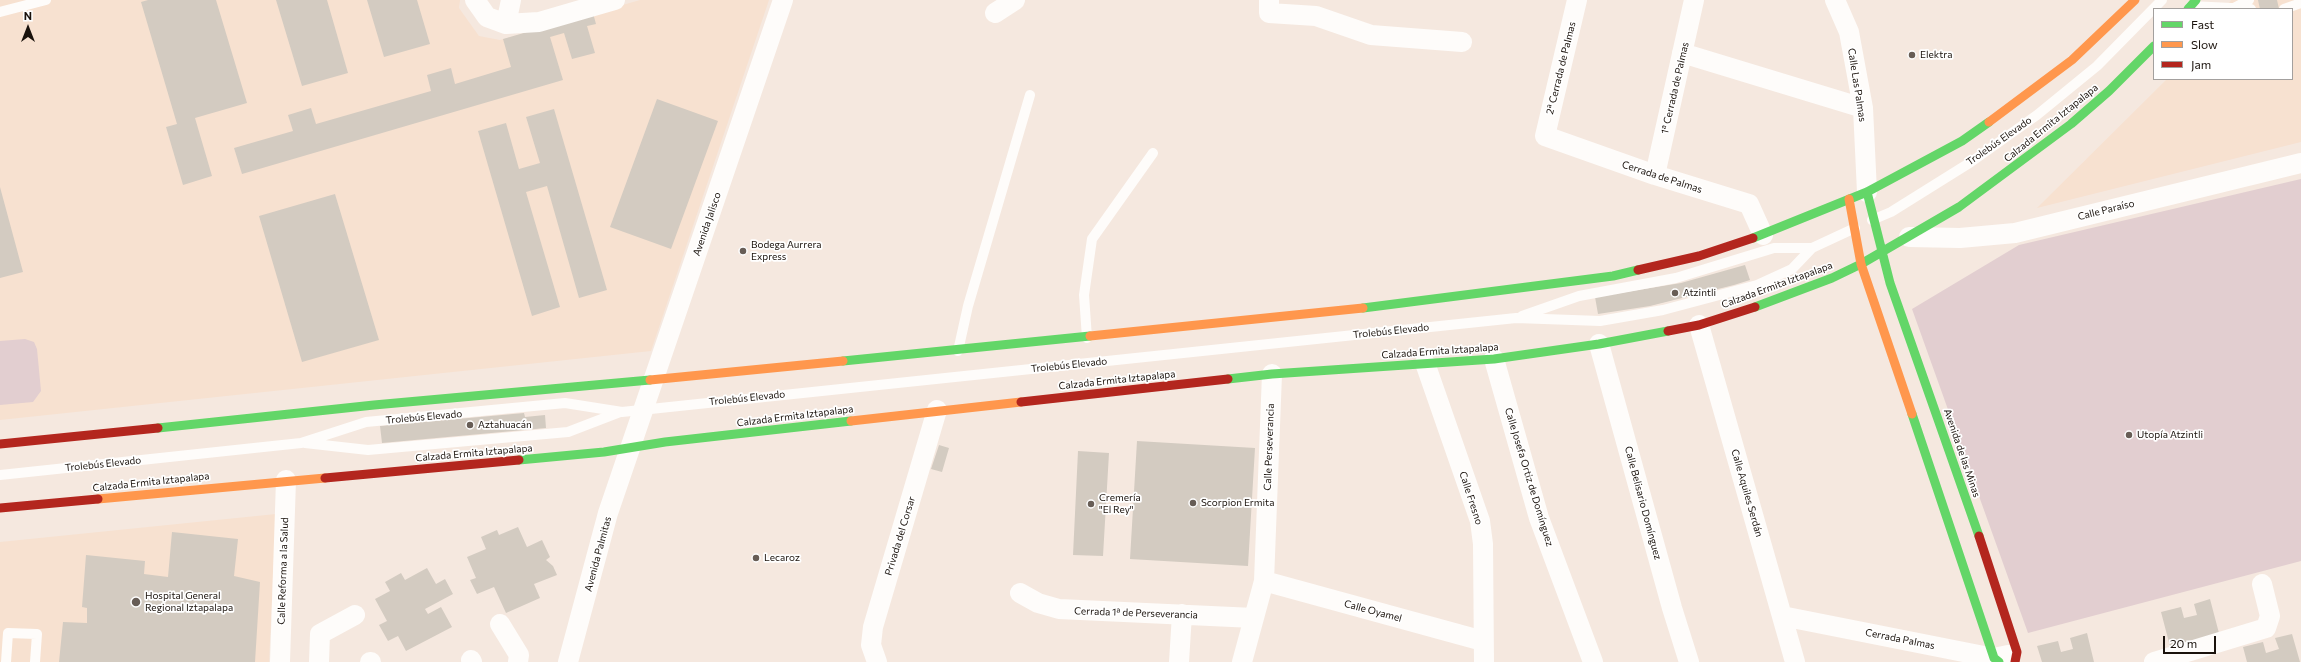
<!DOCTYPE html>
<meta charset="utf-8">
<style>
body{margin:0}
#map{position:relative;width:2301px;height:662px;overflow:hidden;background:#f5e8df;font-family:Commissioner,sans-serif}
canvas{display:block}
.legend{position:absolute;left:2153px;top:8px;width:140px;height:72px;box-sizing:border-box;background:#fff;border:1px solid #a3a09e;margin:0;padding:5px 7px;list-style:none;font-size:12px;color:#1a120c}
.legend li{display:flex;align-items:center;gap:8px;height:20px}
.legend b{width:20px;border:1px solid #a3a09e}
.north{position:absolute;left:8px;top:8px;width:40px;height:40px;-webkit-text-stroke:3px #fff;paint-order:stroke;rotate:0deg;font-size:11px;font-weight:700;line-height:16px;text-align:center;color:#1a120c}
.north::after{content:'';display:block;margin:auto;width:14px;height:18px;background:#1a120c;clip-path:polygon(50% 0,100% 100%,50% 72%,0 100%)}
.scale{position:absolute;left:2163px;top:636px;width:53px;height:18px;box-sizing:border-box;border:2px solid #1a120c;border-top:0;padding-left:5px;font-size:12px;line-height:14px;white-space:nowrap;color:#1a120c;-webkit-text-stroke:3px #fff;paint-order:stroke}
</style>
<div id="map">
<canvas width="2301" height="662"></canvas>
<ul class="legend">
<li><b style="height:5px;background:#63d668"></b>Fast</li>
<li><b style="height:5px;background:#ff974d"></b>Slow</li>
<li><b style="height:5px;background:#b3261e"></b>Jam</li>
</ul>
<div class="north">N</div>
<div class="scale">20 m</div>
</div>
<script>
const ctx = document.querySelector('canvas').getContext('2d');
ctx.lineJoin = 'round';
function fill(path, color) {
  ctx.fillStyle = color;
  ctx.fill(path, 'evenodd');
}
function toPath(rows) {
  const path = new Path2D();
  for (const r of rows) {
    path.moveTo(r[0], r[1]);
    for (let i = 2; i < r.length; i += 2) path.lineTo(r[i], r[i + 1]);
  }
  return path;
}
function stroke(path, color, width, dash) {
  ctx.strokeStyle = color;
  ctx.lineWidth = width;
  ctx.lineCap = dash ? 'butt' : 'round';
  ctx.setLineDash(dash || []);
  ctx.stroke(path);
}
function label(font, color, halo, rows, align = 'center') {
  ctx.font = font + ' Commissioner,sans-serif';
  ctx.lineWidth = 3.5;
  ctx.setLineDash([]);
  ctx.textBaseline = 'middle';
  ctx.strokeStyle = halo;
  ctx.fillStyle = color;
  for (const [text, x, y, turn = 0] of rows) {
    ctx.save();
    ctx.translate(x, y);
    ctx.rotate((+turn || 0) * Math.PI / 180);
    ctx.textAlign = isNaN(turn) ? turn : align;
    if (halo) ctx.strokeText(text, 0, 0);
    ctx.fillText(text, 0, 0);
    ctx.restore();
  }
}
fill(toPath([
 [0,0,460,0,459,8,479,36,500,40,640,0,769,0,651,351,0,420],
 [2231,0,2301,0,2301,142,2037,208,2167,79,2292,79,2292,9,2225,9],
 [276,514,269,662,0,662,0,542]
]), '#f7e1d0');
fill(toPath([
 [2301,179,2301,561,2028,633,1912,309,2019,245],
 [25,339,34,342,37,349,41,391,33,402,0,405,0,341]
]), '#e2ced0');
fill(toPath([
 [148,0,216,0,247,103,195,118,212,176,183,185,166,127,177,124,141,2],
 [276,0,327,0,348,73,302,86],
 [367,0,417,0,430,44,384,57],
 [2258,0,2277,0,2279,9,2260,9],
 [593,13,596,24,587,26,595,53,572,59,564,33,550,37,563,80,242,174,234,148,293,131,288,115,311,108,316,124,431,91,427,75,451,68,455,84,511,67,503,39],
 [657,99,718,121,671,249,610,227],
 [554,109,607,290,579,298,547,186,526,192,560,307,532,316,478,131,506,123,519,169,540,163,526,117],
 [0,187,23,272,0,278],
 [335,194,379,340,302,362,259,216],
 [1745,265,1750,280,1734,285,1650,306,1598,314,1595,297,1681,283],
 [524,413,525,417,545,415,546,428,382,443,380,426],
 [1137,441,1255,448,1248,566,1130,559],
 [939,445,949,448,942,472,931,469],
 [1078,451,1109,453,1103,556,1073,555],
 [518,527,527,547,542,540,550,557,546,560,553,566,557,575,534,584,540,598,506,613,494,587,477,594,470,580,476,578,467,557,486,549,481,537,497,530,499,535],
 [172,532,238,539,234,576,260,582,255,662,59,662,63,622,87,623,87,608,82,607,86,555,145,561,144,574,168,577],
 [427,568,436,584,445,579,453,594,425,609,428,614,441,607,452,627,406,651,398,636,388,641,379,625,387,621,375,599,390,591,385,582,401,573,405,580],
 [2210,599,2220,637,2171,650,2161,612,2181,607,2184,618,2197,615,2194,604],
 [2087,633,2094,662,2042,662,2037,646,2058,641,2061,652,2073,649,2070,638],
 [2292,634,2300,662,2247,662,2243,647,2263,642,2266,653,2279,649,2275,638]
]), '#d3cbc1');
stroke(toPath([
 [2191,6,2251,9],
 [2234,8,2249,0],
 [2284,9,2301,3],
 [0,12,46,0],
 [1872,220,1891,212,1971,162,2037,115,2097,66,2162,0],
 [1522,316,1579,296,1676,278,1774,248,1812,248],
 [1087,338,1084,295,1092,239,1153,153],
 [958,351,968,306,1030,95],
 [305,443,368,450,568,432,620,412],
 [0,475,301,443,366,422,565,403,622,412,1516,318,1600,321,1663,310,1757,285,1792,269,1812,248,1855,228],
 [6,662,8,633,37,634,35,662]
]), '#fefcfa', 10);
stroke(toPath([
 [475,0,487,17,506,24,539,22,615,0],
 [1269,0,1269,13,1316,16,1371,35,1462,42],
 [1577,0,1545,136,1655,175,1749,204,1763,235],
 [1835,0,1849,32,1863,108,1867,192],
 [995,13,1015,0],
 [506,24,511,0],
 [1682,53,1863,108],
 [1655,175,1694,0],
 [1909,237,1960,238,2015,233,2301,163],
 [1699,325,1795,662],
 [1599,344,1672,608,1689,662],
 [1494,359,1539,518,1593,662],
 [1425,363,1480,521,1483,544,1484,662],
 [1264,581,1483,641],
 [1020,593,1038,603,1059,609,1254,618],
 [1782,616,1994,658,2008,655],
 [500,624,519,655,518,662],
 [471,660,472,662],
 [280,662,286,480],
 [319,662,320,634,355,615],
 [370,662,371,662],
 [568,662,608,513,783,0],
 [877,662,871,645,873,627,937,410],
 [1179,662,1182,614],
 [1242,662,1264,581,1272,374],
 [2154,662,2266,628,2270,616,2262,584]
]), '#fefcfa', 20);
stroke(toPath([
 [2188,9,2196,0],
 [1867,192,1890,283,1979,536],
 [1753,238,1867,192,1962,141,1989,122],
 [1755,307,1832,278,1861,264,1959,207,2071,124,2109,91,2154,46],
 [1363,308,1613,276,1638,270],
 [843,361,1090,336],
 [1228,379,1272,374,1494,359,1599,344,1668,331],
 [1912,414,1994,658,1999,662],
 [158,428,374,405,650,380],
 [519,460,604,452,665,442,851,421]
]), '#63d668', 9);
stroke(toPath([
 [1989,122,2072,60,2135,0],
 [1849,199,1861,264,1912,414],
 [1090,336,1363,308],
 [650,380,843,361],
 [851,421,1021,402],
 [98,499,325,478]
]), '#ff974d', 9);
stroke(toPath([
 [1638,270,1699,256,1753,238],
 [1668,331,1699,325,1755,307],
 [1021,402,1228,379],
 [0,444,158,428],
 [325,478,519,460],
 [0,508,98,499],
 [1979,536,2017,652,2015,662]
]), '#b3261e', 9);
for (const [x, y, r, color] of [
 [1912,55,4,"#675d56"],
 [743,251,4,"#675d56"],
 [1675,293,4,"#675d56"],
 [470,425,4,"#675d56"],
 [2129,435,4,"#675d56"],
 [1193,503,4,"#675d56"],
 [1091,504,4,"#675d56"],
 [756,558,4,"#675d56"],
 [136,602,5,"#675d56"]
]) {
  const dot = new Path2D();
  dot.arc(x, y, r, 0, 2 * Math.PI);
  ctx.fillStyle = color;
  ctx.fill(dot);
  stroke(dot, '#fff', 1.5);
}
label('10px', '#1a120c', '#fff', [
 ["Elektra",1920,55],
 ["Bodega Aurrera",751,245],
 ["Express",751,257],
 ["Atzintli",1683,293],
 ["Aztahuacán",478,425],
 ["Utopía Atzintli",2137,435],
 ["Cremería",1099,498],
 ["\"El Rey\"",1099,510],
 ["Scorpion Ermita",1201,503],
 ["Lecaroz",764,558],
 ["Hospital General",145,596],
 ["Regional Iztapalapa",145,608]
], 'left');
label('10px', '#1a120c', '#fff', [
 ["2ª Cerrada de Palmas",1561,68,-76],
 ["Calle Las Palmas",1857,85,81],
 ["1ª Cerrada de Palmas",1675,88,-77],
 ["Calzada Ermita Iztapalapa",2051,123,-39],
 ["Trolebús Elevado",1999,141,-35],
 ["Cerrada de Palmas",1662,177,18],
 ["Calle Paraíso",2106,210,-14],
 ["Avenida Jalisco",707,224,-71],
 ["Calzada Ermita Iztapalapa",1777,285,-20],
 ["Trolebús Elevado",1391,331,-6],
 ["Calzada Ermita Iztapalapa",1440,351,-4],
 ["Trolebús Elevado",1069,365,-6],
 ["Calzada Ermita Iztapalapa",1117,380,-6],
 ["Trolebús Elevado",747,398,-6],
 ["Calzada Ermita Iztapalapa",795,416,-7],
 ["Trolebús Elevado",424,417,-5],
 ["Calle Perseverancia",1269,447,-88],
 ["Calzada Ermita Iztapalapa",474,453,-5],
 ["Avenida de las Minas",1962,453,71],
 ["Trolebús Elevado",103,464,-6],
 ["Calle Josefa Ortiz de Domínguez",1529,477,73],
 ["Calzada Ermita Iztapalapa",151,482,-6],
 ["Calle Aquiles Serdán",1747,493,74],
 ["Calle Fresno",1471,498,72],
 ["Calle Belisario Domínguez",1643,503,75],
 ["Privada del Corsar",900,536,-73],
 ["Avenida Palmitas",598,554,-75],
 ["Calle Reforma a la Salud",283,571,-88],
 ["Calle Oyamel",1373,611,15],
 ["Cerrada 1ª de Perseverancia",1136,613,2],
 ["Cerrada Palmas",1900,639,11]
]);
</script>
